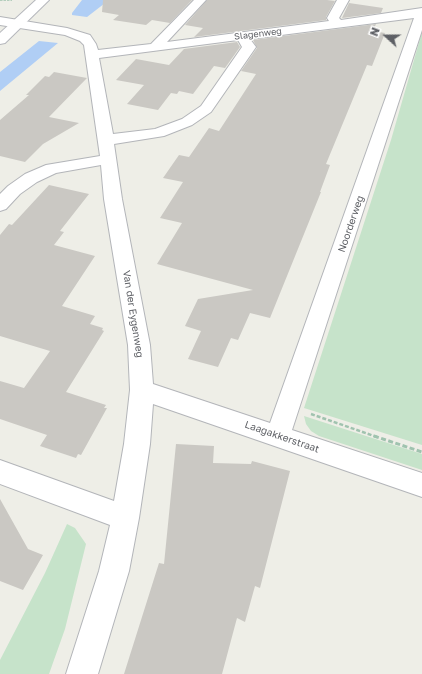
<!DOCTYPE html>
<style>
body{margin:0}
#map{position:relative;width:422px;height:674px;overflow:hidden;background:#eeeee7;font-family:"Golos Text",sans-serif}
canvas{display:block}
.north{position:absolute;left:366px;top:16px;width:40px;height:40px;-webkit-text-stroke:3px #fff;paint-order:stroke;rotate:291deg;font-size:11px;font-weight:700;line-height:16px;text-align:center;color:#5e6065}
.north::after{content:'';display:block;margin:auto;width:14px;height:18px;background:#5e6065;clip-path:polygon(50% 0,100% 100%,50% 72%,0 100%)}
</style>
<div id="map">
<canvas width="422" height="674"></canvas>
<div class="north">N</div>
</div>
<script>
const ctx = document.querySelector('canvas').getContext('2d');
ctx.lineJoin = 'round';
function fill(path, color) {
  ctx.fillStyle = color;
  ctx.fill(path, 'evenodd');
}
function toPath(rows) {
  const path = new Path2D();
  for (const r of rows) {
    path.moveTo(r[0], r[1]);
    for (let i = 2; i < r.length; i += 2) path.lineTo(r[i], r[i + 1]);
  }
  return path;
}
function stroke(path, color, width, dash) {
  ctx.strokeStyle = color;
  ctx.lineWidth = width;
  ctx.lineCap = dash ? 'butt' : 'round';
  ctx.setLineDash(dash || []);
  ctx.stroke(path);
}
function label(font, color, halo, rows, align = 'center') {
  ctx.font = font + ' "Golos Text",sans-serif';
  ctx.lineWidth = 3;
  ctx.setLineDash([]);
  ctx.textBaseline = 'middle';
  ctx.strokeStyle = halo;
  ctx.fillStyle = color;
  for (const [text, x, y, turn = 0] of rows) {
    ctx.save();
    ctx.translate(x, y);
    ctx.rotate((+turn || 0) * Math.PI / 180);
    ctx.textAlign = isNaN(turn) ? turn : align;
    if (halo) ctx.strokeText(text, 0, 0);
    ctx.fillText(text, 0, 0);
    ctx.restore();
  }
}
fill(toPath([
 [422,32,422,445,304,408,391,140],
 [304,416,422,454,422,470,319,436,311,431,306,424],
 [67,524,75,528,86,544,65,629,49,674,0,674,0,660,45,573]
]), '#c6e3ca');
fill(toPath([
 [82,0,109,0,87,17,72,15,72,13],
 [39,41,58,43,0,91,0,72]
]), '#b0cef5');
fill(toPath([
 [103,0,192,0,170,23,152,20,146,25,113,20,119,15,102,12],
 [207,0,327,0,335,1,326,17,326,20,194,37,203,28,185,25],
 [349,3,383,8,381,13,342,18],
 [376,24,373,31,385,33,372,66,367,65,326,164,330,165,320,192,321,192,270,318,250,313,238,340,231,338,218,367,188,359,201,331,185,326,198,299,253,290,157,264,182,223,160,218,183,182,163,178,179,155,189,157,209,128,219,131,256,74,241,71,257,48,253,40],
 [237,42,240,47,225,68,214,66,193,94,179,91,177,94,171,93,158,110,127,104,144,85,116,80,136,59,169,65,184,49],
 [54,72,87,78,49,117,79,123,43,144,25,162,0,156,0,120,29,95,26,95,45,76,49,77],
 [49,185,89,194,60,231,64,232,54,245,95,256,62,306,95,316,90,324,103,328,102,330,104,331,66,392,106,405,104,408,107,408,81,455,78,454,76,458,40,446,47,435,0,419,0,381,24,388,50,351,0,336,0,235,9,224,12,225],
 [176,444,214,446,213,463,251,464,252,461,290,471,260,588,255,586,245,622,237,618,222,674,124,674,159,563,164,564],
 [0,499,28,549,43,555,23,590,0,581]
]), '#cac8c3');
const street = toPath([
 [194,0,206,0,167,42,329,21,327,18,337,0,349,0,339,18,341,20,422,8,422,30,292,430,422,473,422,497,153,404,150,444,139,518,129,571,98,674,66,674,99,571,110,525,0,484,0,460,114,501,124,444,130,390,128,345,104,199,101,165,56,173,37,182,20,194,6,209,0,211,0,194,8,186,25,174,46,165,100,156,84,45,80,41,65,35,0,25,0,17,67,28,90,35,96,44,98,50,151,44,194,0],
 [414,18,270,423,153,384,150,345,122,199,114,144,164,136,192,125,211,112,256,47,250,39,414,18],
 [238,40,242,47,201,106,182,119,155,129,113,134,99,58,238,40]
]);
const secondary = toPath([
 [36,0,49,0,5,43,0,44,0,33,36,0]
]);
stroke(street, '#b3b5b9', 2);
stroke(secondary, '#b5b7bc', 2);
stroke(toPath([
 [0,0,12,0]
]), '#a0c3af', 1.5, [2.5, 1]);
stroke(toPath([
 [311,414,377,437]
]), '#a0c3af', 2.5, [4, 2]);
stroke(toPath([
 [374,436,422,452]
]), '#a0c3af', 3, [5, 2.5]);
fill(street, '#fff');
fill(secondary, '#fff');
label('9px', '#5e6065', '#fff', [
 ["Slagenweg",258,34,-7]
]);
label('10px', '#5e6065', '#fff', [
 ["Noorderweg",351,224,-71],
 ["Van der Eygenweg",133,314,81],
 ["Laagakkerstraat",282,437,19]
]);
</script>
